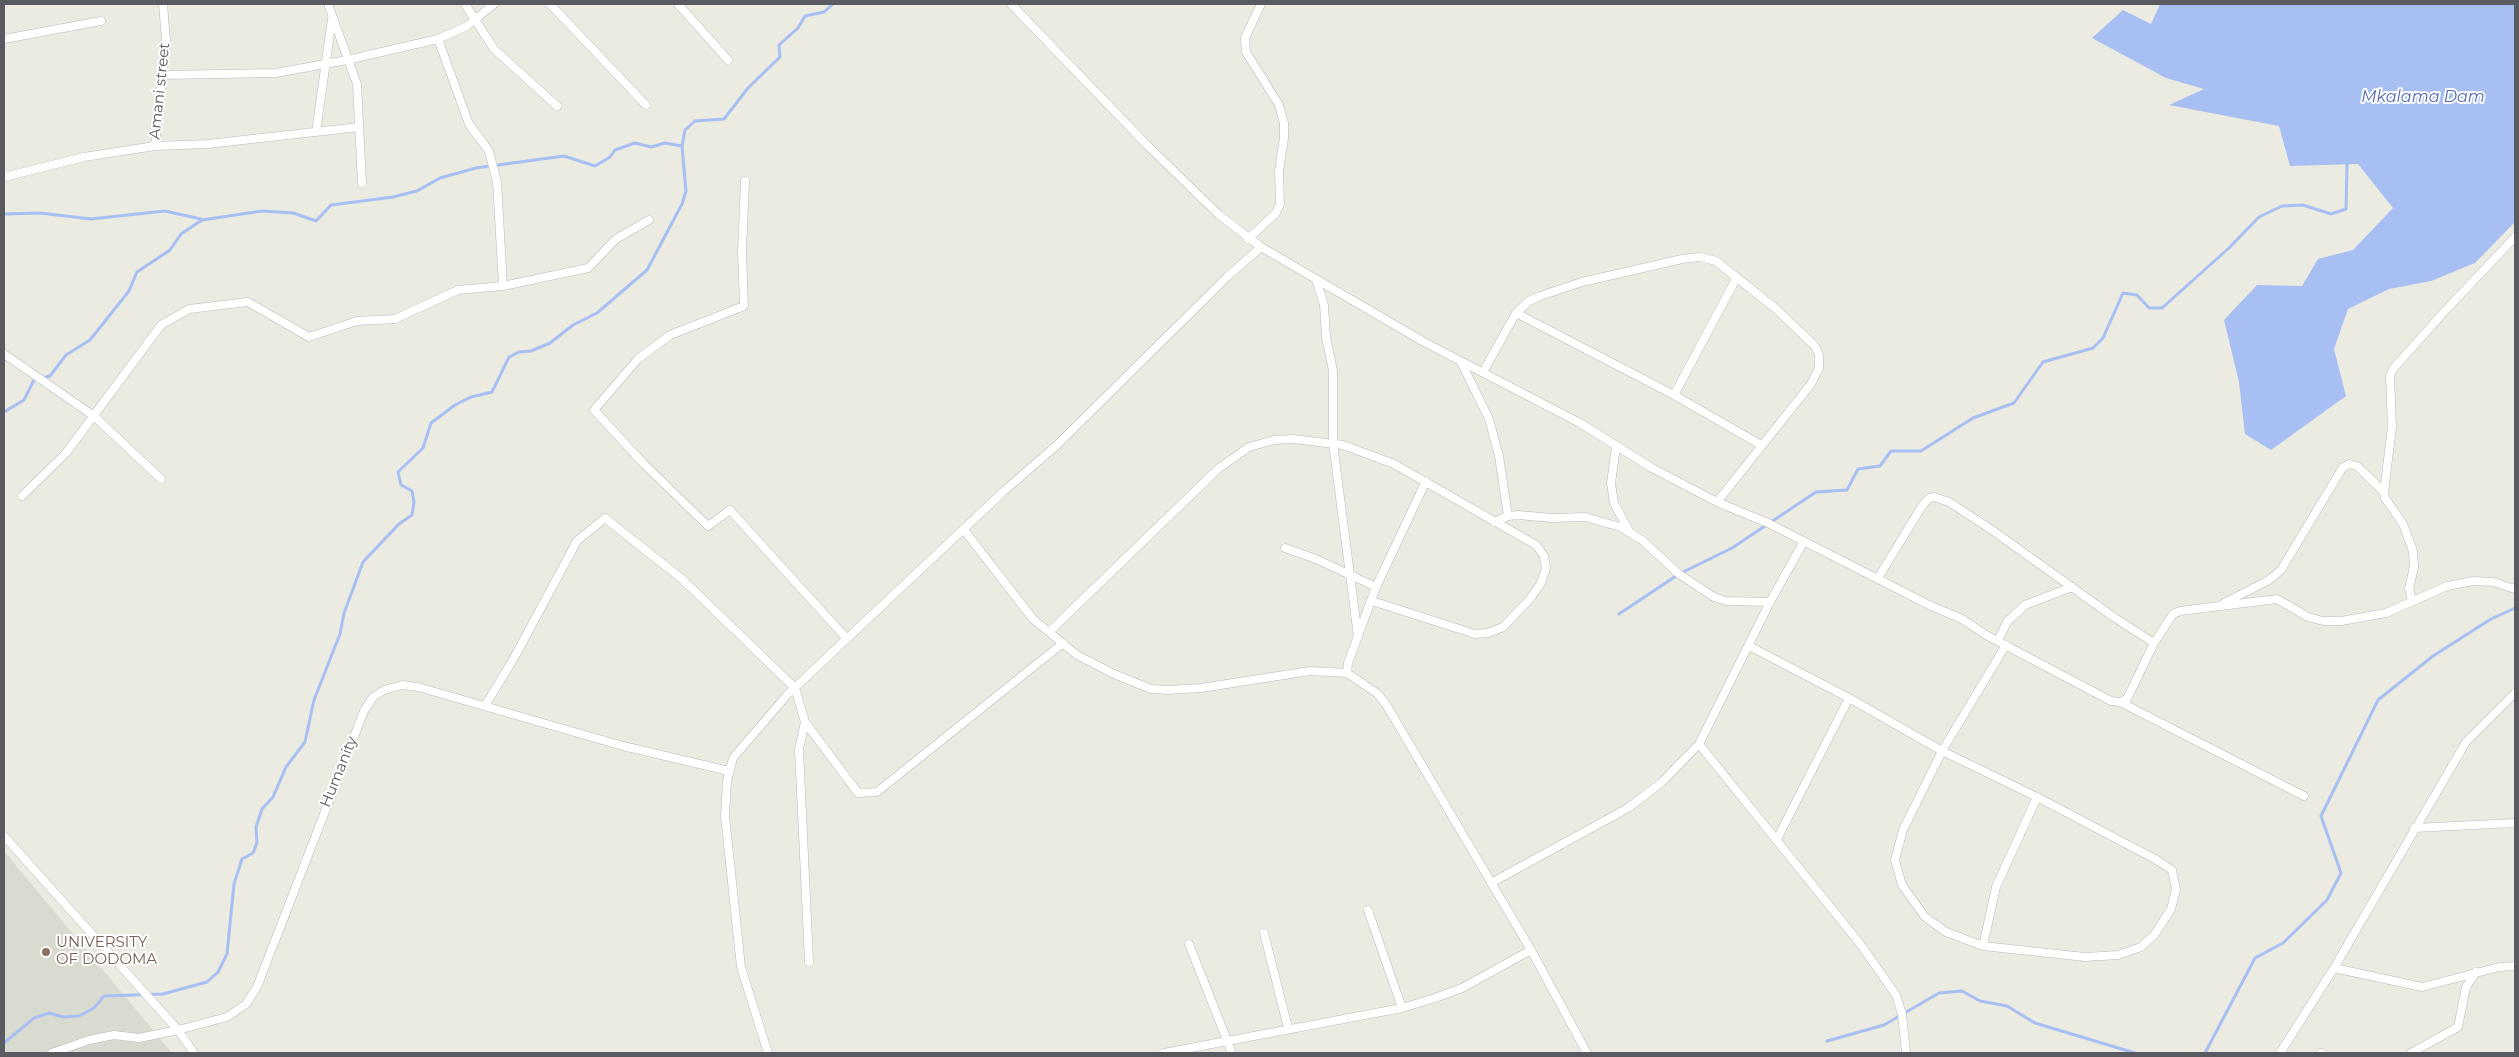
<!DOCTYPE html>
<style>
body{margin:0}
#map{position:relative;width:2519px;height:1057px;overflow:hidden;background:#ebebe1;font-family:Montserrat,sans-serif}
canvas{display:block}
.frame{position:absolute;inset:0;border:5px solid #5a5b60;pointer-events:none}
</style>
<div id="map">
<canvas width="2519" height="1057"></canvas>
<div class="frame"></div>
</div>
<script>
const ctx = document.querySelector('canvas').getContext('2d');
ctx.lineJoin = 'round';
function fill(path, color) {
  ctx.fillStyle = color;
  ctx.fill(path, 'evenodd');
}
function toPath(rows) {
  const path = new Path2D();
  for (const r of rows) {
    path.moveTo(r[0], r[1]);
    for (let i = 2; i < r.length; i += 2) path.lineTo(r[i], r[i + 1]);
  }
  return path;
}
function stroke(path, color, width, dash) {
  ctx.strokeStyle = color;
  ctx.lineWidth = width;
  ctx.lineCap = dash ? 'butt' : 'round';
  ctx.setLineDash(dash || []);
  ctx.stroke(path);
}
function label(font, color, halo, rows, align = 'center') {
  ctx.font = font + ' Montserrat,sans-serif';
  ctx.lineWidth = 4;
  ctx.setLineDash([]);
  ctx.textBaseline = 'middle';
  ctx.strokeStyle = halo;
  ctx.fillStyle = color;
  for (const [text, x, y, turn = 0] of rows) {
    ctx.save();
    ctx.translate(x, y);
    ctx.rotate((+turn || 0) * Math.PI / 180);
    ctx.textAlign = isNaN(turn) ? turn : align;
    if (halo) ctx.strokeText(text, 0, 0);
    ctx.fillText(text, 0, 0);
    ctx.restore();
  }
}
fill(toPath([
 [4,851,172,1053,4,1053]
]), '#dadbd0');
fill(toPath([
 [2160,4,2515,4,2515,222,2475,263,2431,281,2389,289,2348,309,2334,349,2346,396,2271,450,2245,434,2239,382,2224,320,2257,285,2302,286,2318,259,2353,250,2393,208,2358,164,2290,166,2279,126,2169,105,2204,89,2166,78,2092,38,2123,10,2151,24]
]), '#a8bff4');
stroke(toPath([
 [4,214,40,213,91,219,165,211,201,219],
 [4,412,24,400,34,380,50,376,66,355,90,340,129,291,137,272,170,250,181,234,202,220,262,211,293,213,316,221,331,205,393,197,417,191,440,178,476,168,564,156,595,166,610,157,615,150,635,143,651,147,665,143,682,146],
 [1619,614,1679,574,1732,548,1816,492,1847,490,1858,469,1880,466,1891,451,1921,451,1973,418,2014,403,2043,362,2093,348,2103,338,2123,293,2137,295,2149,308,2162,308,2229,248,2259,217,2282,206,2303,205,2331,214,2346,209,2347,164],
 [1827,1041,1884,1025,1939,993,1962,991,1980,1001,2007,1006,2035,1023,2135,1053],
 [4,1043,34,1018,49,1013,63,1017,79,1016,94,1008,104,996,163,994,207,982,218,972,227,954,234,884,242,859,253,853,257,843,256,827,262,809,273,797,286,767,305,742,314,700,340,634,344,613,363,562,399,524,412,515,414,502,412,491,401,485,398,472,423,448,431,423,455,405,471,397,492,392,509,357,519,352,531,351,550,343,573,325,597,313,647,270,682,204,686,191,682,146,685,130,695,121,724,119,748,88,780,57,779,45,798,28,805,16,824,12,833,4],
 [2205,1053,2255,958,2283,943,2327,900,2341,873,2321,816,2378,700,2433,656,2491,619,2515,608]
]), '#a8bff4', 3);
const street = toPath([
 [328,4,357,84,362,183],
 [465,4,494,49,557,106],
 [550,4,646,105],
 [678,4,728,60],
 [1011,4,1147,145,1218,214,1261,247,1424,342,1580,423,1652,468,1717,502,1768,523,1929,605,1962,619,1986,635,2111,701,2120,702,2127,699,2154,643,2173,614,2180,611,2277,599,2308,617,2323,621,2341,621,2386,613,2447,586,2473,581,2493,582,2515,589],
 [4,39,101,21],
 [438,39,469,124,489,151,497,182,503,286],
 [164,75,276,73,347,60,438,39,467,26,494,4],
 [316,132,332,19],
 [155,146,208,144,359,127],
 [4,177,84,157,155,146,166,40,163,4],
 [745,181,742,252,744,306,670,335,638,359,594,410,644,464,708,526,730,510,847,639],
 [1248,239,1276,213,1280,204,1279,171,1284,138,1284,123,1279,105,1246,52,1245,38,1261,4],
 [1316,279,1324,305,1326,337,1333,371,1333,443,1358,637],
 [1516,313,1674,395,1761,445],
 [4,354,94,416,161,479],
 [1461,362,1489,419,1499,456,1508,516],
 [1483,372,1516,313,1529,301,1540,296,1582,282,1682,259,1700,257,1716,261,1775,308,1815,346,1819,355,1819,368,1811,384,1717,502],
 [1674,395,1737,277],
 [1616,447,1611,483,1614,503,1629,531],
 [22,496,66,453,161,325,189,309,248,302,309,337,357,321,395,319,458,290,503,286,588,268,616,239,649,220],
 [1494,522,1508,516,1518,515,1552,518,1586,517,1602,522,1621,527,1642,540,1679,574,1714,597,1726,601,1770,602],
 [964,530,1033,619,1077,655,1114,674,1151,689,1168,690,1201,688,1310,671,1347,673,1378,694,1387,706,1531,950,1587,1053],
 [1285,548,1316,559,1376,587],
 [1878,578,1922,506,1929,498,1934,497,1949,502,1992,530,2115,618,2154,643],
 [2412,601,2409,589,2414,567,2413,551,2403,524,2385,498,2384,492,2392,427,2390,376,2393,369,2443,313,2515,237],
 [2224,603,2269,580,2281,570,2343,467,2350,464,2357,466,2384,492],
 [1049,632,1219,468,1249,447,1274,440,1293,439,1343,445,1394,464,1536,545,1544,556,1546,568,1541,583,1529,600,1503,627,1488,633,1475,634,1372,601],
 [1998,641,2007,622,2025,605,2072,587],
 [1749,646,1849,698,1942,751,2037,797,2155,859,2172,870,2176,890,2171,909,2155,934,2141,947,2118,955,2085,957,1983,946,1946,932,1925,917,1902,885,1895,860,1903,830,1942,751,2006,645],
 [1347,673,1348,663,1376,587,1426,481],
 [2120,702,2304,796],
 [485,706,514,658,577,541,605,518,682,579,795,688,805,722,858,793,877,792,1063,643],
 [805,722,799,749,809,962],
 [1699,744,1861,945,1896,995,1902,1014,1906,1053],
 [2414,828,2515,823],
 [4,836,178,1030,194,1053],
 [1777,839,1849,698],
 [1491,883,1628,808,1662,782,1699,744,1770,602,1804,541],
 [1368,910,1402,1008],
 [1264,933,1288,1028],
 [1189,944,1232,1053],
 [1983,946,1996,887,2037,797],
 [2334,968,2422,987,2499,967,2515,966],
 [52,1053,89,1040,114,1035,139,1038,178,1030,227,1017,246,1004,257,987,364,711,373,697,384,690,402,685,418,687,623,746,729,771],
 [768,1053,741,967,725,816,727,781,733,758,787,695,1004,491,1057,445,1227,277,1261,247],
 [1164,1053,1402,1008,1435,998,1462,988,1531,950],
 [2280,1053,2334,968,2466,742,2515,693],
 [2321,1053,2322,1053],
 [2411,1053,2458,1027,2466,987,2476,972]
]);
stroke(street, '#b9b9be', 9);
stroke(street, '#fff', 8);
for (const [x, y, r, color] of [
 [46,952,5,"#8d6e63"]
]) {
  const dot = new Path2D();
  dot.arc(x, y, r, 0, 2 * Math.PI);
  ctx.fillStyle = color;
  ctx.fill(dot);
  stroke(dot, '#fff', 2);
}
label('15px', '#5a5b60', '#fff', [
 ["Amani street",160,91,-84],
 ["Humanity",339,772,-68]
]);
label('15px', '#785e54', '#fff', [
 ["UNIVERSITY",56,943],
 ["OF DODOMA",56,960]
], 'left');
label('italic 16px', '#4f66b4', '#fff', [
 ["Mkalama Dam",2423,97]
]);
</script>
